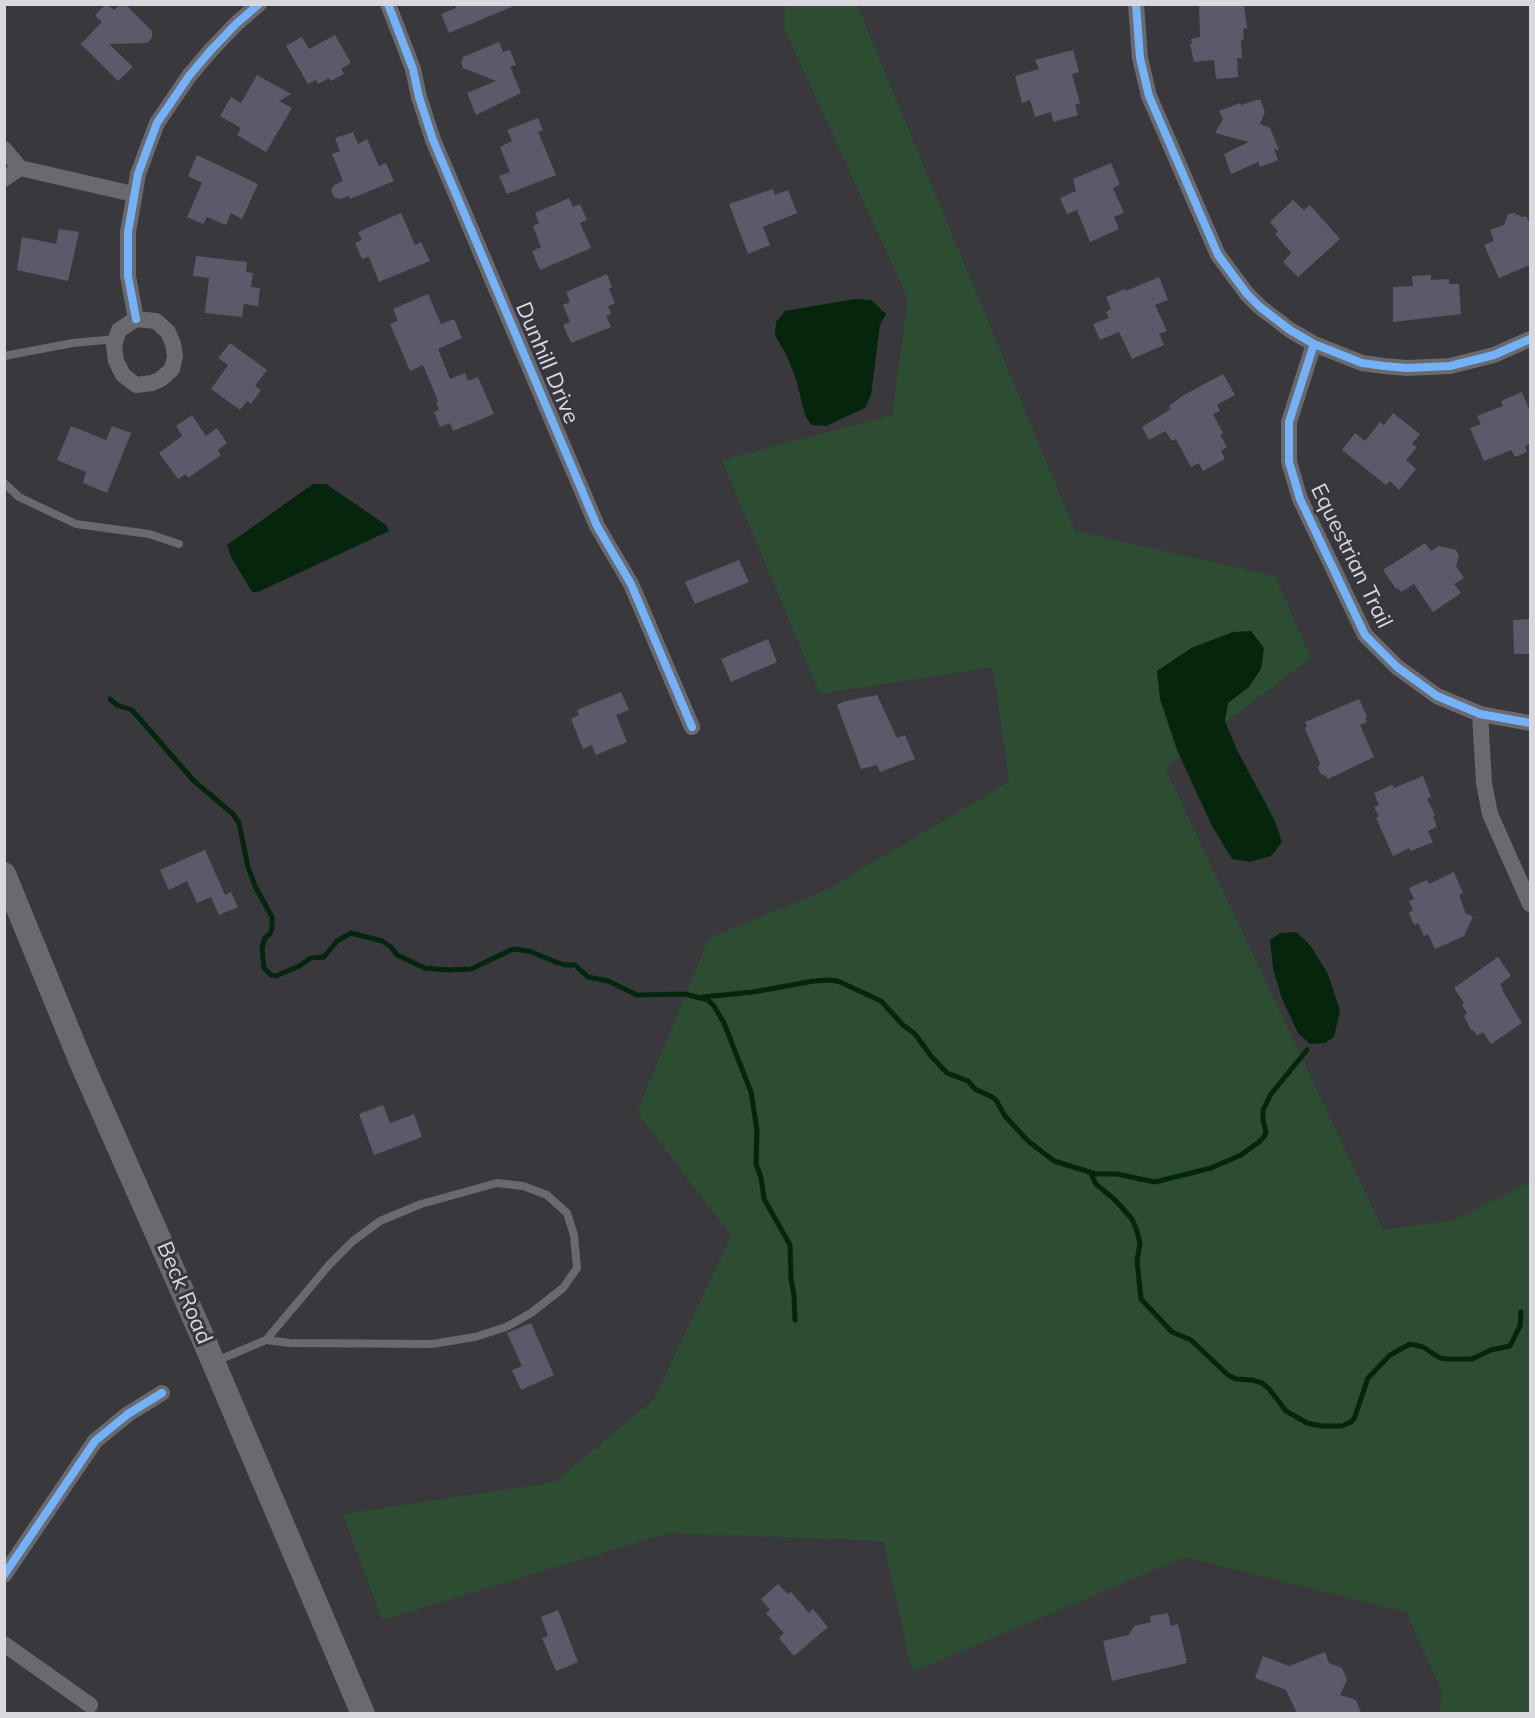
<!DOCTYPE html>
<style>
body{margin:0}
#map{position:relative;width:1535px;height:1718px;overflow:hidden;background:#39383d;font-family:Mulish,sans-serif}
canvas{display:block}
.frame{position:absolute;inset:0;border:6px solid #dad8de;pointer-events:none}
</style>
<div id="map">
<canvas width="1535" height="1718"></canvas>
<div class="frame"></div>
</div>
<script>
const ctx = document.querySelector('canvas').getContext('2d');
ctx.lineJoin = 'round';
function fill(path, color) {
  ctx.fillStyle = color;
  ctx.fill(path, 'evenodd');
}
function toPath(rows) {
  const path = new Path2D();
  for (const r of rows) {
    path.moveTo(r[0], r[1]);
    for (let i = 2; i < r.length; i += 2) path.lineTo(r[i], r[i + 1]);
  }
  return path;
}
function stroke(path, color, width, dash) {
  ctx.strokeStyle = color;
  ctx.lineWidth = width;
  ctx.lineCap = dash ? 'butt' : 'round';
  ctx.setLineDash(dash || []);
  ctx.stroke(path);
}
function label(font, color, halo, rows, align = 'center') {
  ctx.font = font + ' Mulish,sans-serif';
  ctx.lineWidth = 6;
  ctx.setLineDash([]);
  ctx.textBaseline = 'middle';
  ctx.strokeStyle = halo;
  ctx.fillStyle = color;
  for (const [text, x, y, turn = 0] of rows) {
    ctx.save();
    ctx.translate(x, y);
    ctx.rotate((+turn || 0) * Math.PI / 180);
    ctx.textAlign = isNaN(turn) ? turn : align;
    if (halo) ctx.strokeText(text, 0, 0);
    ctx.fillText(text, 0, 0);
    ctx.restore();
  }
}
fill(toPath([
 [785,5,857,5,1075,531,1275,576,1311,658,1165,768,1383,1230,1454,1220,1530,1182,1530,1713,1438,1713,1443,1694,1406,1612,1185,1557,912,1672,883,1541,668,1533,382,1620,343,1514,555,1482,654,1399,731,1236,637,1112,709,938,826,890,1009,782,993,667,820,694,722,460,892,415,908,299,784,28]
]), '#2c4d32');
fill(toPath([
 [855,299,871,300,886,314,880,325,871,395,865,408,826,426,811,425,805,415,796,379,787,356,775,335,776,322,785,311],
 [313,484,326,484,386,525,389,531,258,592,252,592,231,557,227,545],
 [1251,631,1264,648,1261,669,1249,687,1228,703,1225,721,1237,750,1275,821,1282,842,1271,856,1250,862,1232,859,1212,826,1177,750,1160,699,1157,671,1191,648,1233,632],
 [1296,932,1310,945,1328,974,1340,1011,1334,1037,1325,1043,1310,1044,1298,1033,1282,999,1273,968,1270,940,1280,933]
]), '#05260d');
stroke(toPath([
 [110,699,117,705,132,710,194,781,233,814,239,823,248,867,255,886,272,917,272,928,270,934,265,938,262,948,264,968,271,975,276,976,299,966,311,958,324,957,337,941,351,933,382,941,391,947,397,955,425,968,448,970,471,969,513,949,529,951,553,961,565,965,575,965,588,977,608,981,637,995,685,994,708,1000,714,1006,724,1023,751,1092,757,1130,756,1164,761,1177,764,1199,790,1245,791,1279,794,1296,795,1320],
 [703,997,753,992,814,981,831,980,840,982,881,1001,903,1025,915,1034,931,1056,947,1073,968,1081,975,1089,992,1097,996,1100,1005,1116,1028,1141,1054,1161,1096,1174,1117,1174,1155,1182,1211,1168,1241,1155,1259,1142,1264,1137,1266,1132,1263,1120,1263,1110,1271,1094,1307,1050],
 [1090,1172,1096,1184,1115,1200,1132,1219,1136,1228,1140,1243,1137,1261,1141,1299,1172,1332,1191,1340,1228,1375,1236,1379,1252,1380,1262,1383,1269,1389,1286,1411,1307,1423,1321,1426,1342,1426,1351,1422,1354,1419,1368,1378,1390,1355,1410,1344,1423,1347,1440,1358,1448,1359,1472,1359,1491,1350,1510,1346,1520,1326,1521,1312]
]), '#05260d', 5);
fill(toPath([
 [106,4,114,10,121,4,125,4,152,31,152,38,147,43,109,44,133,67,118,81,82,45,80,45,102,22,95,15],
 [454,4,516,4,516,5,449,33,441,14,456,8],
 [1199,4,1244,4,1247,28,1243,29,1244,39,1241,40,1242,58,1237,58,1238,77,1216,79,1214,60,1194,62,1190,44,1192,43,1191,39,1200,37],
 [335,35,351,63,341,69,344,74,331,81,329,78,318,84,316,80,308,84,286,46,302,37,309,49],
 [499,42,503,52,510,50,516,65,510,67,521,93,476,115,467,93,496,81,463,68,461,63,463,57],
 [1073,50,1079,72,1072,74,1080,103,1075,105,1078,115,1053,122,1051,112,1035,117,1030,100,1022,103,1015,76,1039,69,1035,60],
 [257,75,291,94,279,101,292,108,266,152,237,135,241,128,220,116,231,97,241,103],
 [1260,99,1265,112,1260,124,1270,128,1279,150,1274,149,1278,160,1260,167,1258,162,1231,174,1224,154,1249,142,1215,133,1223,119,1219,111,1240,103,1241,105],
 [538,118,543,130,538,132,556,175,507,194,499,176,510,172,500,147,512,141,507,130],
 [353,132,358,144,367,139,379,166,386,163,394,181,350,199,349,196,340,199,334,197,331,190,334,185,343,181,332,154,340,151,335,138],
 [197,155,258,184,242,219,231,213,226,225,207,217,203,224,187,217,202,183,188,176],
 [1111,163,1120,184,1113,188,1124,213,1114,217,1119,229,1090,242,1077,210,1067,214,1060,198,1076,191,1073,179],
 [773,189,775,195,788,190,797,213,763,227,770,245,748,254,729,204],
 [569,198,573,207,580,204,587,220,580,223,591,248,540,270,532,251,541,247,533,226,539,223,535,213],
 [1293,200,1304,210,1310,205,1340,239,1298,277,1283,262,1291,253,1275,234,1278,231,1270,222],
 [401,213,415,245,421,242,430,261,379,282,369,257,362,259,355,243,362,240,358,232],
 [1514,213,1522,217,1526,216,1530,225,1530,265,1499,278,1484,245,1494,241,1490,230,1504,225,1508,214],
 [59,229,79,232,68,281,17,270,22,237,56,244],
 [196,256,247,262,246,272,253,273,251,287,260,288,258,306,244,304,242,317,205,313,209,278,193,276],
 [607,274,612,287,609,289,615,303,608,306,611,314,606,316,611,327,571,343,563,325,570,322,563,305,570,302,566,292],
 [1431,275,1431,280,1449,279,1449,284,1459,284,1461,314,1393,322,1393,287,1413,286,1412,276],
 [1159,277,1168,300,1155,305,1167,331,1159,334,1164,345,1132,359,1119,332,1100,340,1093,324,1109,318,1106,312,1111,309,1106,297,1125,289,1126,291],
 [428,294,441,324,454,319,462,338,438,349,450,379,465,373,468,381,478,377,494,414,453,431,450,423,440,427,434,412,439,410,436,402,438,401,423,365,410,371,390,324,398,321,393,309],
 [230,343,267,370,255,386,261,390,251,404,247,401,240,410,211,389,228,365,218,358],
 [1223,374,1235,395,1217,405,1220,411,1213,414,1223,433,1220,435,1227,447,1221,451,1225,459,1203,471,1199,463,1191,467,1176,439,1172,441,1165,431,1149,440,1142,427,1171,409,1169,406,1184,395],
 [1522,392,1530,412,1530,443,1525,446,1527,452,1515,457,1511,450,1484,461,1470,428,1481,424,1477,416,1503,406,1501,401],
 [1393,413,1420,434,1412,444,1417,447,1406,460,1416,469,1399,490,1390,481,1386,485,1342,450,1355,433,1365,441,1380,422,1384,425],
 [192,415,206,436,217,428,227,443,218,450,221,455,188,478,186,474,178,479,159,453,182,436,176,426],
 [71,426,106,440,112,426,131,433,107,493,83,483,86,472,57,460],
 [1425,543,1431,551,1439,546,1456,550,1459,556,1456,566,1464,578,1454,584,1461,593,1433,612,1414,584,1401,592,1398,588,1396,589,1383,570],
 [739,560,749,582,695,604,685,582],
 [1530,619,1530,651,1529,654,1514,654,1513,620],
 [768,639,777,662,731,682,721,659],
 [621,692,629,710,616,715,627,742,596,755,592,745,583,749,571,719,579,715,577,710],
 [877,695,897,738,905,735,915,759,880,772,877,765,861,769,837,705,846,701],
 [1359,699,1367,717,1365,718,1367,722,1360,725,1374,757,1328,779,1326,776,1321,774,1318,768,1320,763,1305,729,1307,726,1305,722],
 [1423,776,1431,797,1427,799,1435,815,1433,816,1437,827,1428,831,1433,842,1411,851,1409,848,1393,856,1376,818,1379,816,1374,807,1379,805,1374,793,1392,785,1394,788],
 [205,850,225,895,231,892,238,907,219,915,211,897,197,903,187,881,169,890,160,870],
 [1454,872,1463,893,1459,895,1466,914,1473,916,1464,936,1435,949,1428,934,1424,936,1418,923,1414,925,1409,913,1413,910,1409,901,1414,899,1409,888,1427,880,1429,884],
 [1498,957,1511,976,1500,984,1503,989,1502,990,1522,1023,1491,1044,1483,1032,1477,1036,1474,1031,1471,1030,1464,1016,1467,1013,1462,1005,1464,1003,1454,988],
 [383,1105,390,1123,414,1114,422,1137,374,1155,359,1114],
 [531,1323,554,1375,521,1390,512,1370,522,1366,507,1333],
 [778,1584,788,1594,791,1592,809,1613,813,1609,828,1627,794,1656,779,1638,784,1633,766,1613,770,1610,761,1599],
 [558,1610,578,1662,556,1671,542,1638,548,1636,541,1617],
 [1168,1613,1171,1626,1178,1624,1187,1663,1112,1681,1103,1641,1129,1635,1134,1626,1151,1622,1150,1616],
 [1325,1652,1329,1663,1342,1668,1347,1680,1340,1695,1356,1700,1361,1713,1297,1713,1286,1690,1255,1678,1263,1656,1289,1666]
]), '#5e596a');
stroke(toPath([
 [4,356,73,343,116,339],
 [4,483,19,497,76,524,149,534,179,544],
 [214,1362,266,1340,290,1343,432,1344,475,1337,506,1327,531,1313,563,1288,577,1268,574,1235,567,1213,547,1195,523,1186,497,1183,421,1204,380,1221,353,1241,329,1265,266,1340]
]), '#6a696d', 8);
stroke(toPath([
 [388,4,413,69,419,97,433,140,597,526,631,584,692,727],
 [1136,4,1140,58,1149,96,1218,255,1247,294,1260,307,1290,330,1314,344,1362,363,1384,366,1407,368,1450,366,1494,355,1530,339],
 [4,149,20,168,133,194],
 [4,179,20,168],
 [136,319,128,276,128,232,138,174,157,123,189,76,211,50,237,23,259,4],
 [136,319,156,321,168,332,173,344,175,356,172,369,161,379,152,383,136,385,123,375,116,361,114,345,119,330,136,319],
 [1314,344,1289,422,1289,462,1300,499,1365,635,1397,667,1437,696,1480,714,1530,723],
 [1480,714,1484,783,1490,814,1530,904],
 [4,1575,95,1441,128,1414,162,1393],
 [4,1644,90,1705]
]), '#6a696d', 16);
stroke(toPath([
 [4,874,81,1062,203,1338,363,1714]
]), '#6a696d', 24);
stroke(toPath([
 [388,4,413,69,419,97,433,140,597,526,631,584,692,727],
 [1136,4,1140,58,1149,96,1218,255,1247,294,1260,307,1290,330,1314,344,1362,363,1384,366,1407,368,1450,366,1494,355,1530,339],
 [136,319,128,276,128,232,138,174,157,123,189,76,211,50,237,23,259,4],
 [1314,344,1289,422,1289,462,1300,499,1365,635,1397,667,1437,696,1480,714,1530,723],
 [4,1575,95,1441,128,1414,162,1393]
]), '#73b2f8', 8);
label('22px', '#dad8de', '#38363f', [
 ["Dunhill Drive",547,363,67],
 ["Equestrian Trail",1351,556,64],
 ["Beck Road",184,1293,67]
]);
</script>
